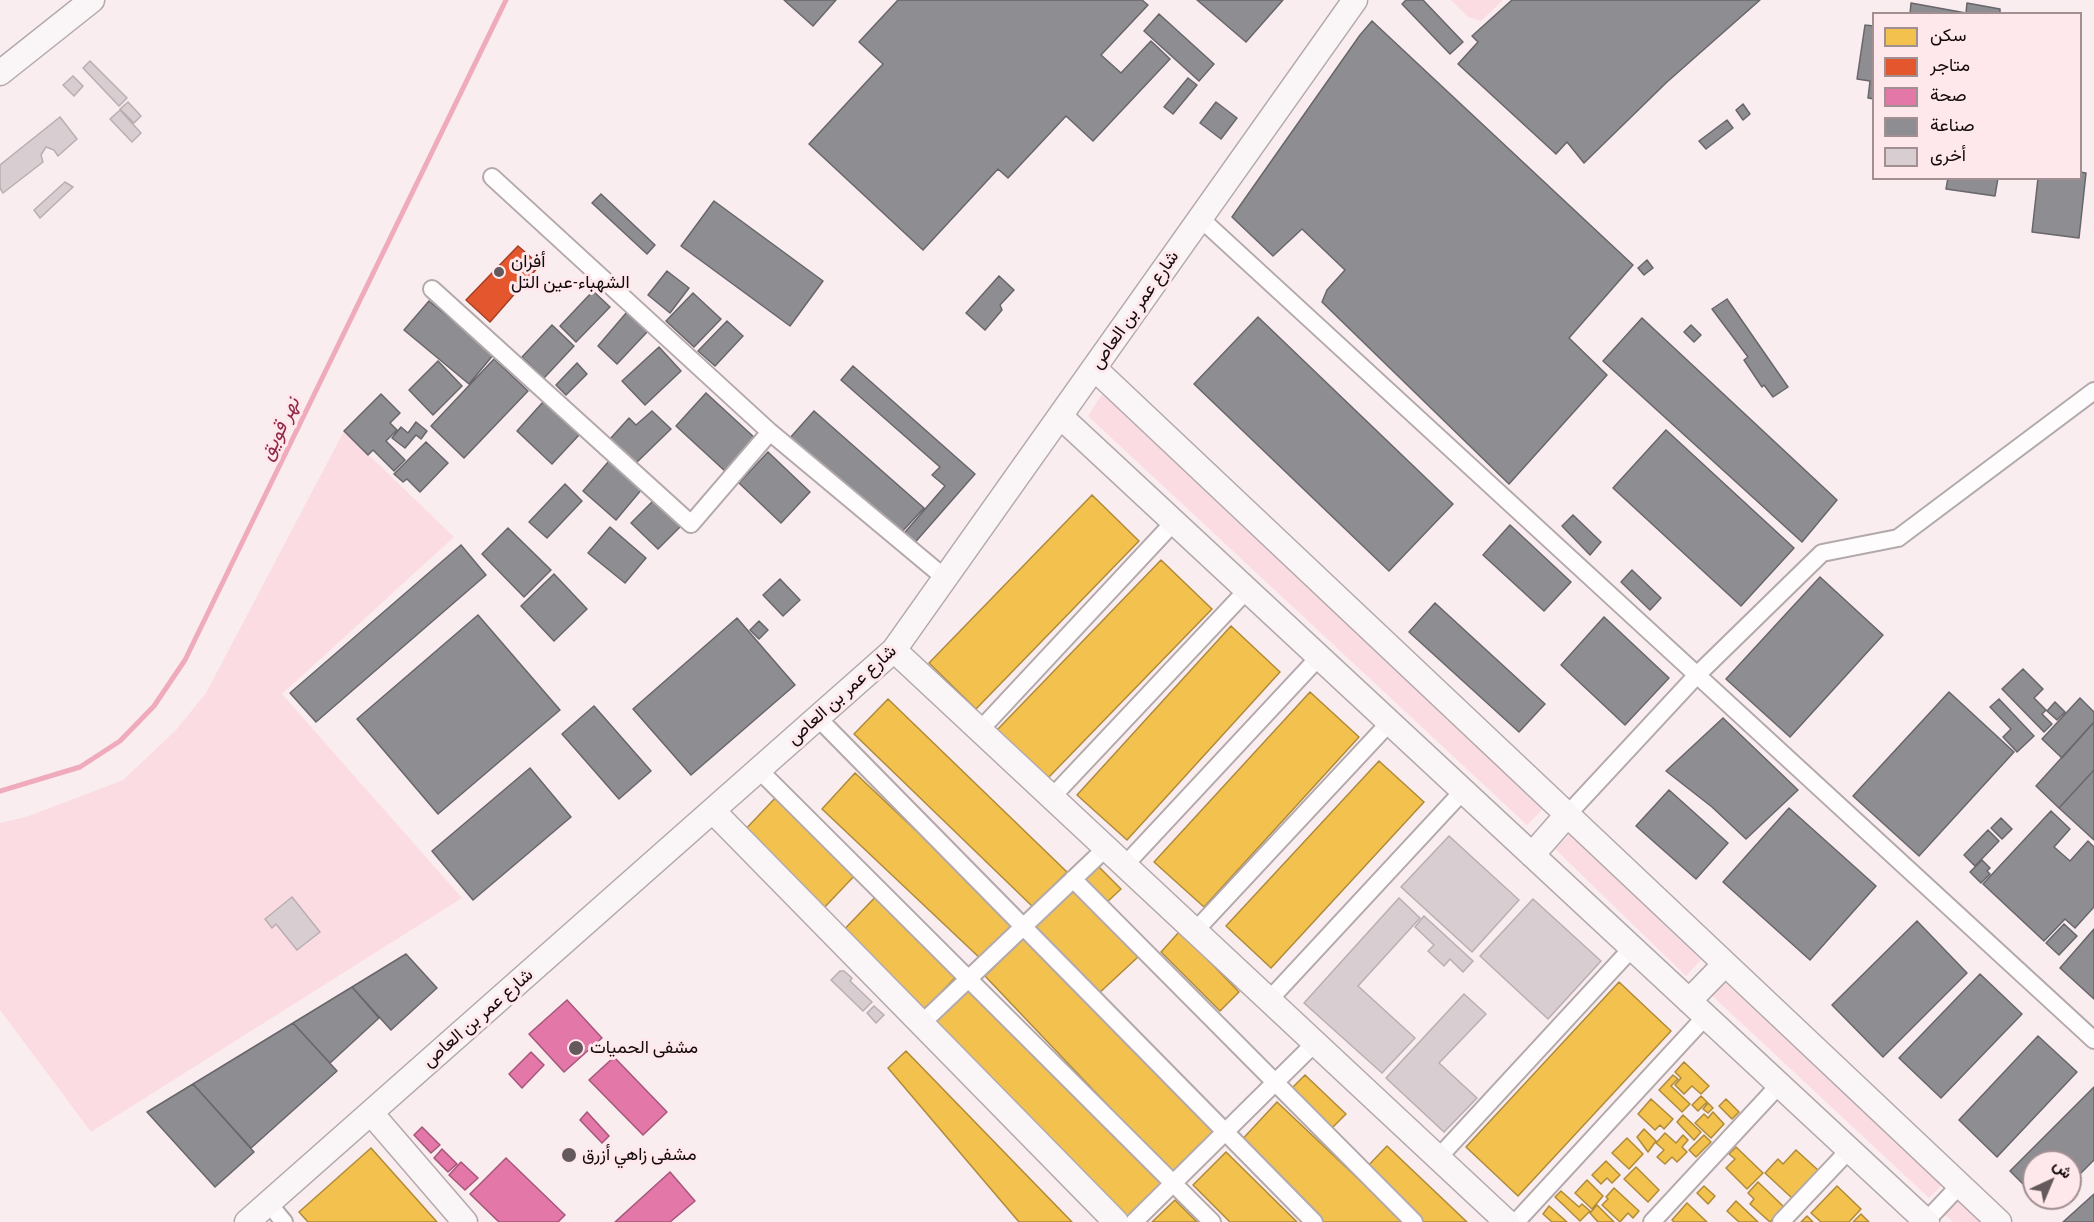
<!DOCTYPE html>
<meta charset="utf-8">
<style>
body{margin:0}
#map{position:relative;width:2094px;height:1222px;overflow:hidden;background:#faedf0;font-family:"PT Sans Narrow",Vazirmatn,sans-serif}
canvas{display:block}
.legend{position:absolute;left:1872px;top:12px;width:210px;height:168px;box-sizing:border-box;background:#ffe8ec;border:2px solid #a18f92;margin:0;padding:8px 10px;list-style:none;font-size:18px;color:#130a0c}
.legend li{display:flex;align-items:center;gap:12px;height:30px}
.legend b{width:30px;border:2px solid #a18f92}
.north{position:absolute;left:2022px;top:1150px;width:60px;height:60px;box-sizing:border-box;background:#ffe8ec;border:2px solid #a18f92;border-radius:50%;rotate:44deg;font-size:16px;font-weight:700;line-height:24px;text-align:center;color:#130a0c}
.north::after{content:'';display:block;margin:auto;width:21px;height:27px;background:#64595c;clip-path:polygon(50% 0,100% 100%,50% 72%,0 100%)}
</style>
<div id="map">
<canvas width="2094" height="1222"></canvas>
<ul class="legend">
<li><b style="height:16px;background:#f2c14e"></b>سكن</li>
<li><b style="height:16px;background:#e4572e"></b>متاجر</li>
<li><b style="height:16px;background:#e377a8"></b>صحة</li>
<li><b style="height:16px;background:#8d8d92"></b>صناعة</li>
<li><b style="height:16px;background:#d8cdd0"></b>أخرى</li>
</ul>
<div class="north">ش</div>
</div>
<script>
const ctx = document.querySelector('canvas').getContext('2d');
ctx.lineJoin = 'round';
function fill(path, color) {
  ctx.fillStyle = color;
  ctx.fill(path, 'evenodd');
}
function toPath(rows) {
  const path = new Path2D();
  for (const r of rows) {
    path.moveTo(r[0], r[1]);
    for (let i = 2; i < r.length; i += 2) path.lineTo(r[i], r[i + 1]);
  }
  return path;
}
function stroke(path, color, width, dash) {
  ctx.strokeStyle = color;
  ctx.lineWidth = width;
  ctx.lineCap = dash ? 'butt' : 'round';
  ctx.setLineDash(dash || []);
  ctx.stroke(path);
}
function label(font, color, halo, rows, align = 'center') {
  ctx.font = font + ' "PT Sans Narrow",Vazirmatn,sans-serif';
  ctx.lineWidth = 6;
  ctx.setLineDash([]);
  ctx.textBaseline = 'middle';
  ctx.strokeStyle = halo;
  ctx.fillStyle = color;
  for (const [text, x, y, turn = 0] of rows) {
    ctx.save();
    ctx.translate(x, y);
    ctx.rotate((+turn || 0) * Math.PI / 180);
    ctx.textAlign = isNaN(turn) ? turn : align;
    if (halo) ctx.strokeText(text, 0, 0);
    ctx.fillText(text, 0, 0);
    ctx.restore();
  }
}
fill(toPath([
 [1451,0,1503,0,1481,21,1468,17],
 [1102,394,1544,808,1527,825,1088,416],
 [344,431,454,537,282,694,462,898,91,1132,0,1010,0,823,26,817,123,780,175,731,206,693],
 [1570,834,1701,960,1686,976,1555,849],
 [1719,977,1942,1185,1929,1198,1706,990],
 [1959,1199,1983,1222,1953,1222,1944,1214]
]), '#fcdce3');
const homes = toPath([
 [1092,495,1139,541,976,709,929,663,1092,495],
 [1161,560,1212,609,1048,778,997,730,1161,560],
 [1231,626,1280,672,1127,840,1077,795,1231,626],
 [1310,692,1359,737,1204,907,1154,862,1310,692],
 [888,699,1067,872,1033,907,854,734,888,699],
 [1379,761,1424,802,1271,968,1226,926,1379,761],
 [855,773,1016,925,983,961,822,809,855,773],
 [779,794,859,871,821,911,741,834,779,794],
 [1094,862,1121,889,1105,904,1079,878,1094,862],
 [1072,888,1138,957,1097,995,1032,926,1072,888],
 [883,889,965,967,919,1016,837,937,883,889],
 [1180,931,1239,992,1220,1011,1161,952,1180,931],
 [1026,936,1215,1134,1173,1174,985,976,1026,936],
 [975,981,1167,1182,1125,1222,928,1026,975,981],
 [1619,982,1671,1031,1518,1196,1466,1147,1619,982],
 [906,1051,1072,1222,1019,1222,888,1068,906,1051],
 [1684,1062,1709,1086,1701,1094,1692,1086,1684,1094,1675,1085,1681,1078,1675,1072,1684,1062],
 [1305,1075,1346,1114,1329,1131,1288,1092,1305,1075],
 [1673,1075,1678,1079,1671,1086,1690,1104,1682,1112,1659,1090,1673,1075],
 [1701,1096,1707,1102,1698,1111,1692,1105,1701,1096],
 [1651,1099,1673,1119,1664,1129,1660,1125,1655,1130,1638,1114,1651,1099],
 [1726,1099,1739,1112,1732,1119,1719,1106,1726,1099],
 [1277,1102,1404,1222,1319,1222,1237,1145,1277,1102],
 [1708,1103,1713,1108,1708,1113,1703,1109,1708,1103],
 [1713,1112,1724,1124,1711,1138,1695,1123,1704,1114,1708,1118,1713,1112],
 [1683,1115,1701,1132,1694,1140,1677,1122,1683,1115],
 [1644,1129,1656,1141,1648,1152,1637,1137,1644,1129],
 [1665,1133,1676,1143,1683,1135,1688,1140,1682,1147,1687,1152,1677,1162,1672,1157,1665,1164,1657,1157,1664,1150,1656,1143,1665,1133],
 [1704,1135,1711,1142,1696,1157,1689,1150,1704,1135],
 [1627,1138,1643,1154,1629,1169,1612,1153,1627,1138],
 [1387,1146,1467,1222,1417,1222,1364,1170,1387,1146],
 [1736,1147,1763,1173,1747,1189,1726,1168,1735,1159,1729,1154,1736,1147],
 [371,1148,437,1222,308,1222,299,1212,371,1148],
 [1796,1150,1819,1171,1793,1199,1765,1173,1778,1159,1783,1164,1796,1150],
 [1226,1152,1297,1222,1230,1222,1193,1185,1226,1152],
 [1606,1161,1620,1175,1612,1183,1607,1178,1601,1184,1592,1175,1606,1161],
 [1636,1167,1659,1190,1648,1202,1624,1179,1636,1167],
 [1587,1180,1603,1196,1592,1209,1575,1193,1587,1180],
 [1758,1182,1784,1207,1770,1222,1750,1204,1754,1199,1748,1193,1758,1182],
 [1704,1186,1715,1196,1708,1204,1697,1193,1704,1186],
 [1837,1186,1861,1209,1849,1222,1821,1222,1811,1213,1837,1186],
 [1614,1188,1639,1211,1633,1218,1628,1213,1620,1222,1602,1205,1608,1199,1606,1197,1614,1188],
 [1561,1191,1579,1207,1582,1204,1590,1211,1580,1221,1555,1197,1561,1191],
 [1175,1200,1197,1222,1152,1222,1175,1200],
 [1736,1201,1758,1222,1739,1222,1727,1211,1736,1201],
 [1687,1203,1707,1222,1674,1222,1672,1220,1687,1203],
 [1597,1205,1614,1222,1598,1222,1590,1213,1597,1205],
 [1549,1206,1567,1222,1552,1222,1543,1214,1549,1206],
 [1861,1214,1869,1222,1853,1222,1861,1214],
 [1807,1216,1813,1222,1801,1222,1807,1216]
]);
fill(homes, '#f2c14e');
stroke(homes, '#af8a3a', 1.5);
const shops = toPath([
 [518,246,540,265,490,322,466,300,518,246]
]);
fill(shops, '#e4572e');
stroke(shops, '#a54024', 1.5);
const health = toPath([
 [567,1000,602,1038,564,1072,529,1034,567,1000],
 [531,1052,544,1065,522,1088,509,1074,531,1052],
 [614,1057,667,1112,643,1135,589,1080,614,1057],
 [587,1112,609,1136,602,1143,580,1120,587,1112],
 [422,1127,440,1145,431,1153,414,1135,422,1127],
 [442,1149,457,1164,448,1172,434,1158,442,1149],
 [506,1158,565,1215,558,1222,499,1222,470,1194,506,1158],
 [461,1162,478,1178,465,1190,449,1175,461,1162],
 [670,1172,695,1201,670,1222,615,1222,670,1172]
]);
fill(health, '#e377a8');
stroke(health, '#a55679', 1.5);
const industry = toPath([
 [784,0,836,0,813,26,784,0],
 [898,0,1142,0,1148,5,1101,55,1121,73,1151,41,1170,59,1093,141,1066,116,1008,178,998,169,923,250,809,144,883,64,859,42,898,0],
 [1197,0,1283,0,1246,42,1197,0],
 [1406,0,1423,0,1463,42,1450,54,1402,4,1406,0],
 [1512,0,1760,0,1667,82,1584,163,1567,142,1556,154,1458,64,1478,42,1472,36,1512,0],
 [1911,3,1966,13,1967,3,2000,9,2000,14,1910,14,1911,3],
 [1159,14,1214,64,1199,81,1144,31,1159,14],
 [1372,21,1633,265,1569,338,1607,375,1509,484,1322,302,1327,290,1345,270,1302,229,1273,256,1232,217,1360,35,1372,21],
 [1865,25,1874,26,1874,99,1868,98,1870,81,1857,79,1865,25],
 [1188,78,1197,85,1173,114,1164,107,1188,78],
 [1216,102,1237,118,1221,139,1200,123,1216,102],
 [1743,104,1750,114,1743,120,1736,110,1743,104],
 [1727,120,1733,128,1706,149,1699,141,1727,120],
 [2080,172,2086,173,2079,238,2032,232,2038,178,2080,178,2080,172],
 [1948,178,1998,178,1995,196,1946,189,1948,178],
 [601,194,655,245,647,254,592,203,601,194],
 [714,201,823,281,790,326,681,246,714,201],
 [1647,260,1653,268,1644,275,1638,268,1647,260],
 [667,271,689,288,670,313,648,295,667,271],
 [999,276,1014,290,1000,305,1002,310,985,330,966,313,999,276],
 [593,291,610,307,576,342,560,326,593,291],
 [693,293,721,319,694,347,666,321,693,293],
 [1727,299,1788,387,1773,397,1764,385,1762,387,1744,360,1748,357,1712,309,1727,299],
 [429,301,494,354,469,384,404,330,429,301],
 [627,312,648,331,617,364,598,346,627,312],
 [1258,317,1453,504,1389,571,1194,384,1258,317],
 [1642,318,1837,500,1802,542,1603,361,1642,318],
 [727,321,743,336,715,366,698,351,727,321],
 [552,325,574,346,544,378,522,357,552,325],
 [1691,325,1701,335,1694,342,1684,332,1691,325],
 [659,347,681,371,645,405,622,381,659,347],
 [494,359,528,391,464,458,431,426,494,359],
 [438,361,462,386,433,415,409,390,438,361],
 [577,363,587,374,566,395,556,385,577,363],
 [853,366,975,474,911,547,900,538,945,486,932,475,940,467,841,380,853,366],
 [706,393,756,439,726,472,676,426,706,393],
 [381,394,400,413,390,423,397,430,386,441,405,460,394,471,373,450,368,455,344,431,381,394],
 [543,402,579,435,552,464,517,431,543,402],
 [652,411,671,429,636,463,610,439,629,418,636,425,652,411],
 [814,411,924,508,898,536,789,439,814,411],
 [416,422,427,431,421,439,416,435,405,448,392,438,401,427,408,433,416,422],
 [1666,430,1794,548,1741,606,1613,488,1666,430],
 [426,442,448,463,420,492,407,479,403,482,394,474,426,442],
 [768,452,810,492,781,523,739,483,768,452],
 [609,461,642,489,616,520,583,491,609,461],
 [565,484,582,501,547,538,529,522,565,484],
 [654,500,681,526,658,549,631,523,654,500],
 [1573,515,1601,542,1590,555,1562,526,1573,515],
 [1510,525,1571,582,1544,611,1483,555,1510,525],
 [610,527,646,558,625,583,588,553,610,527],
 [508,528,551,570,524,597,482,554,508,528],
 [461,545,486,575,316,722,290,693,461,545],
 [1632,570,1661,598,1650,610,1621,582,1632,570],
 [554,574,587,609,554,641,521,606,554,574],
 [1820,577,1883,635,1790,737,1726,679,1820,577],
 [780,579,800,600,783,616,763,595,780,579],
 [1435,603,1545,704,1519,732,1409,632,1435,603],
 [478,615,560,710,438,814,357,719,478,615],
 [1604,617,1669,678,1625,725,1561,665,1604,617],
 [737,618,795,685,691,775,633,709,737,618],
 [759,621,768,630,759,639,750,630,759,621],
 [2023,669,2043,689,2034,698,2046,710,2042,714,2052,724,2044,732,2002,689,2023,669],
 [1949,692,2014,752,1919,856,1853,796,1949,692],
 [2080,698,2094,712,2094,722,2062,758,2042,739,2080,698],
 [1999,699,2034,736,2017,752,2003,737,2011,729,1990,707,1999,699],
 [2055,702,2065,712,2057,720,2047,711,2055,702],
 [594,706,651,771,619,799,562,734,594,706],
 [1723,718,1798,790,1746,839,1712,807,1666,771,1723,718],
 [2094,722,2094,770,2059,808,2036,786,2094,722],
 [530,768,571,817,473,900,432,851,530,768],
 [2094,770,2094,840,2059,808,2094,770],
 [1669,790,1728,843,1696,879,1636,826,1669,790],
 [1789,808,1876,886,1810,960,1723,882,1789,808],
 [2051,811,2070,829,2054,847,2070,861,2088,841,2094,847,2094,907,2075,928,2065,919,2044,941,1983,884,2051,811],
 [2001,818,2012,829,2002,839,1991,828,2001,818],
 [1988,830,1999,841,1975,866,1964,855,1988,830],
 [1982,860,1990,868,1987,871,1990,874,1981,883,1970,872,1982,860],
 [1917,921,1967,973,1883,1057,1832,1005,1917,921],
 [2064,924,2077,936,2059,955,2046,943,2064,924],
 [2094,929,2094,999,2060,968,2094,929],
 [406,954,437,988,391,1030,352,987,406,954],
 [1980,974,2022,1014,1941,1098,1899,1058,1980,974],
 [352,987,379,1018,330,1063,293,1023,352,987],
 [293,1023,337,1071,251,1148,193,1084,293,1023],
 [2038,1036,2077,1072,1997,1157,1959,1120,2038,1036],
 [193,1084,254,1152,215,1187,147,1112,193,1084],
 [2094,1087,2094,1160,2070,1184,2070,1162,2034,1162,2034,1195,2010,1171,2094,1087],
 [2094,1194,2094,1222,2063,1222,2094,1194],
 [2037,1198,2056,1198,2047,1207,2037,1198]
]);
fill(industry, '#8d8d92');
stroke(industry, '#68666a', 1.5);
stroke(toPath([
 [0,791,80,767,120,741,154,706,185,660,506,0]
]), '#efabbb', 5);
const building = toPath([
 [90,61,127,98,119,106,83,68,90,61],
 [73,76,83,86,74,96,63,85,73,76],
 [128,102,141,116,134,123,120,109,128,102],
 [120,110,141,133,132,142,110,119,120,110],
 [60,117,77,139,58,156,54,150,46,147,41,155,43,162,3,193,0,188,0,165,60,117],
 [65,182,73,187,40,218,34,210,65,182],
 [1449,836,1519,900,1472,952,1401,887,1449,836],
 [292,897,320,932,297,950,276,924,272,928,265,919,292,897],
 [1399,898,1420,918,1358,986,1415,1038,1382,1073,1304,1003,1399,898],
 [1533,899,1601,961,1548,1019,1480,956,1533,899],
 [1424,916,1473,961,1463,972,1450,959,1444,966,1428,951,1434,945,1415,927,1424,916],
 [840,971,844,971,852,978,850,981,872,1002,863,1011,831,980,840,971],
 [1464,994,1486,1014,1439,1063,1477,1098,1444,1132,1386,1078,1464,994],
 [874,1006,884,1015,876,1023,867,1013,874,1006]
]);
fill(building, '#d8cdd0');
stroke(building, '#b9aeb0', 1.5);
const street = toPath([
 [492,177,770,432,945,578],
 [1200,218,2094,1040],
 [432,289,691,524,770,432],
 [818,718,1314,1222],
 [980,730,1174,522],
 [759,770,1212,1222],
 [1052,797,1247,590],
 [1567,815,1697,675,1822,553,1898,538,2094,391],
 [1125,865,1319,657],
 [1073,879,1414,1222],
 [1195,931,1390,722],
 [1269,1000,1463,791],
 [921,1024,1106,848],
 [1438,1158,1632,948],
 [269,1204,284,1222],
 [1134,1222,1315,1043],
 [1516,1222,1706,1016],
 [1652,1222,1780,1084],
 [1781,1222,1850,1149],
 [1925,1222,1960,1185]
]);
const secondary = toPath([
 [0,73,92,0],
 [1094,368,1999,1222],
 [1060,416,1927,1222],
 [894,650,1507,1222],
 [713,811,1116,1222],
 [1532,855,1567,815],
 [1689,1001,1725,964],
 [371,1113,465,1222],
 [247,1222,894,650,1355,0]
]);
stroke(street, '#b3a9ab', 20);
stroke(secondary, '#b3a9ab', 27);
stroke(street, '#fefcfd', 16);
stroke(secondary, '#faf6f7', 24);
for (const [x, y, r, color] of [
 [499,272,6,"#64595c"],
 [576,1048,8,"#64595c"],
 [569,1155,8,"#64595c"]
]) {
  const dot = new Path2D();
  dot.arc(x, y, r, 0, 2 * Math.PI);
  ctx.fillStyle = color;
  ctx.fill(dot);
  stroke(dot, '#ffe8ec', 2);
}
label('18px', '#130a0c', '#ffe8ec', [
 ["أفران",511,262],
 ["الشهباء-عين التل",511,283],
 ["مشفى الحميات",590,1048],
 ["مشفى زاهي أزرق",582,1155]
], 'left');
label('18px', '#130a0c', '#ffe8ec', [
 ["شارع عمر بن العاص",1135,310,-55],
 ["شارع عمر بن العاص",842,695,-42],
 ["شارع عمر بن العاص",478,1018,-41]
]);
label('italic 20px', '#92284a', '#ffe8ec', [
 ["نهر قويق",280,429,-64]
]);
</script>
